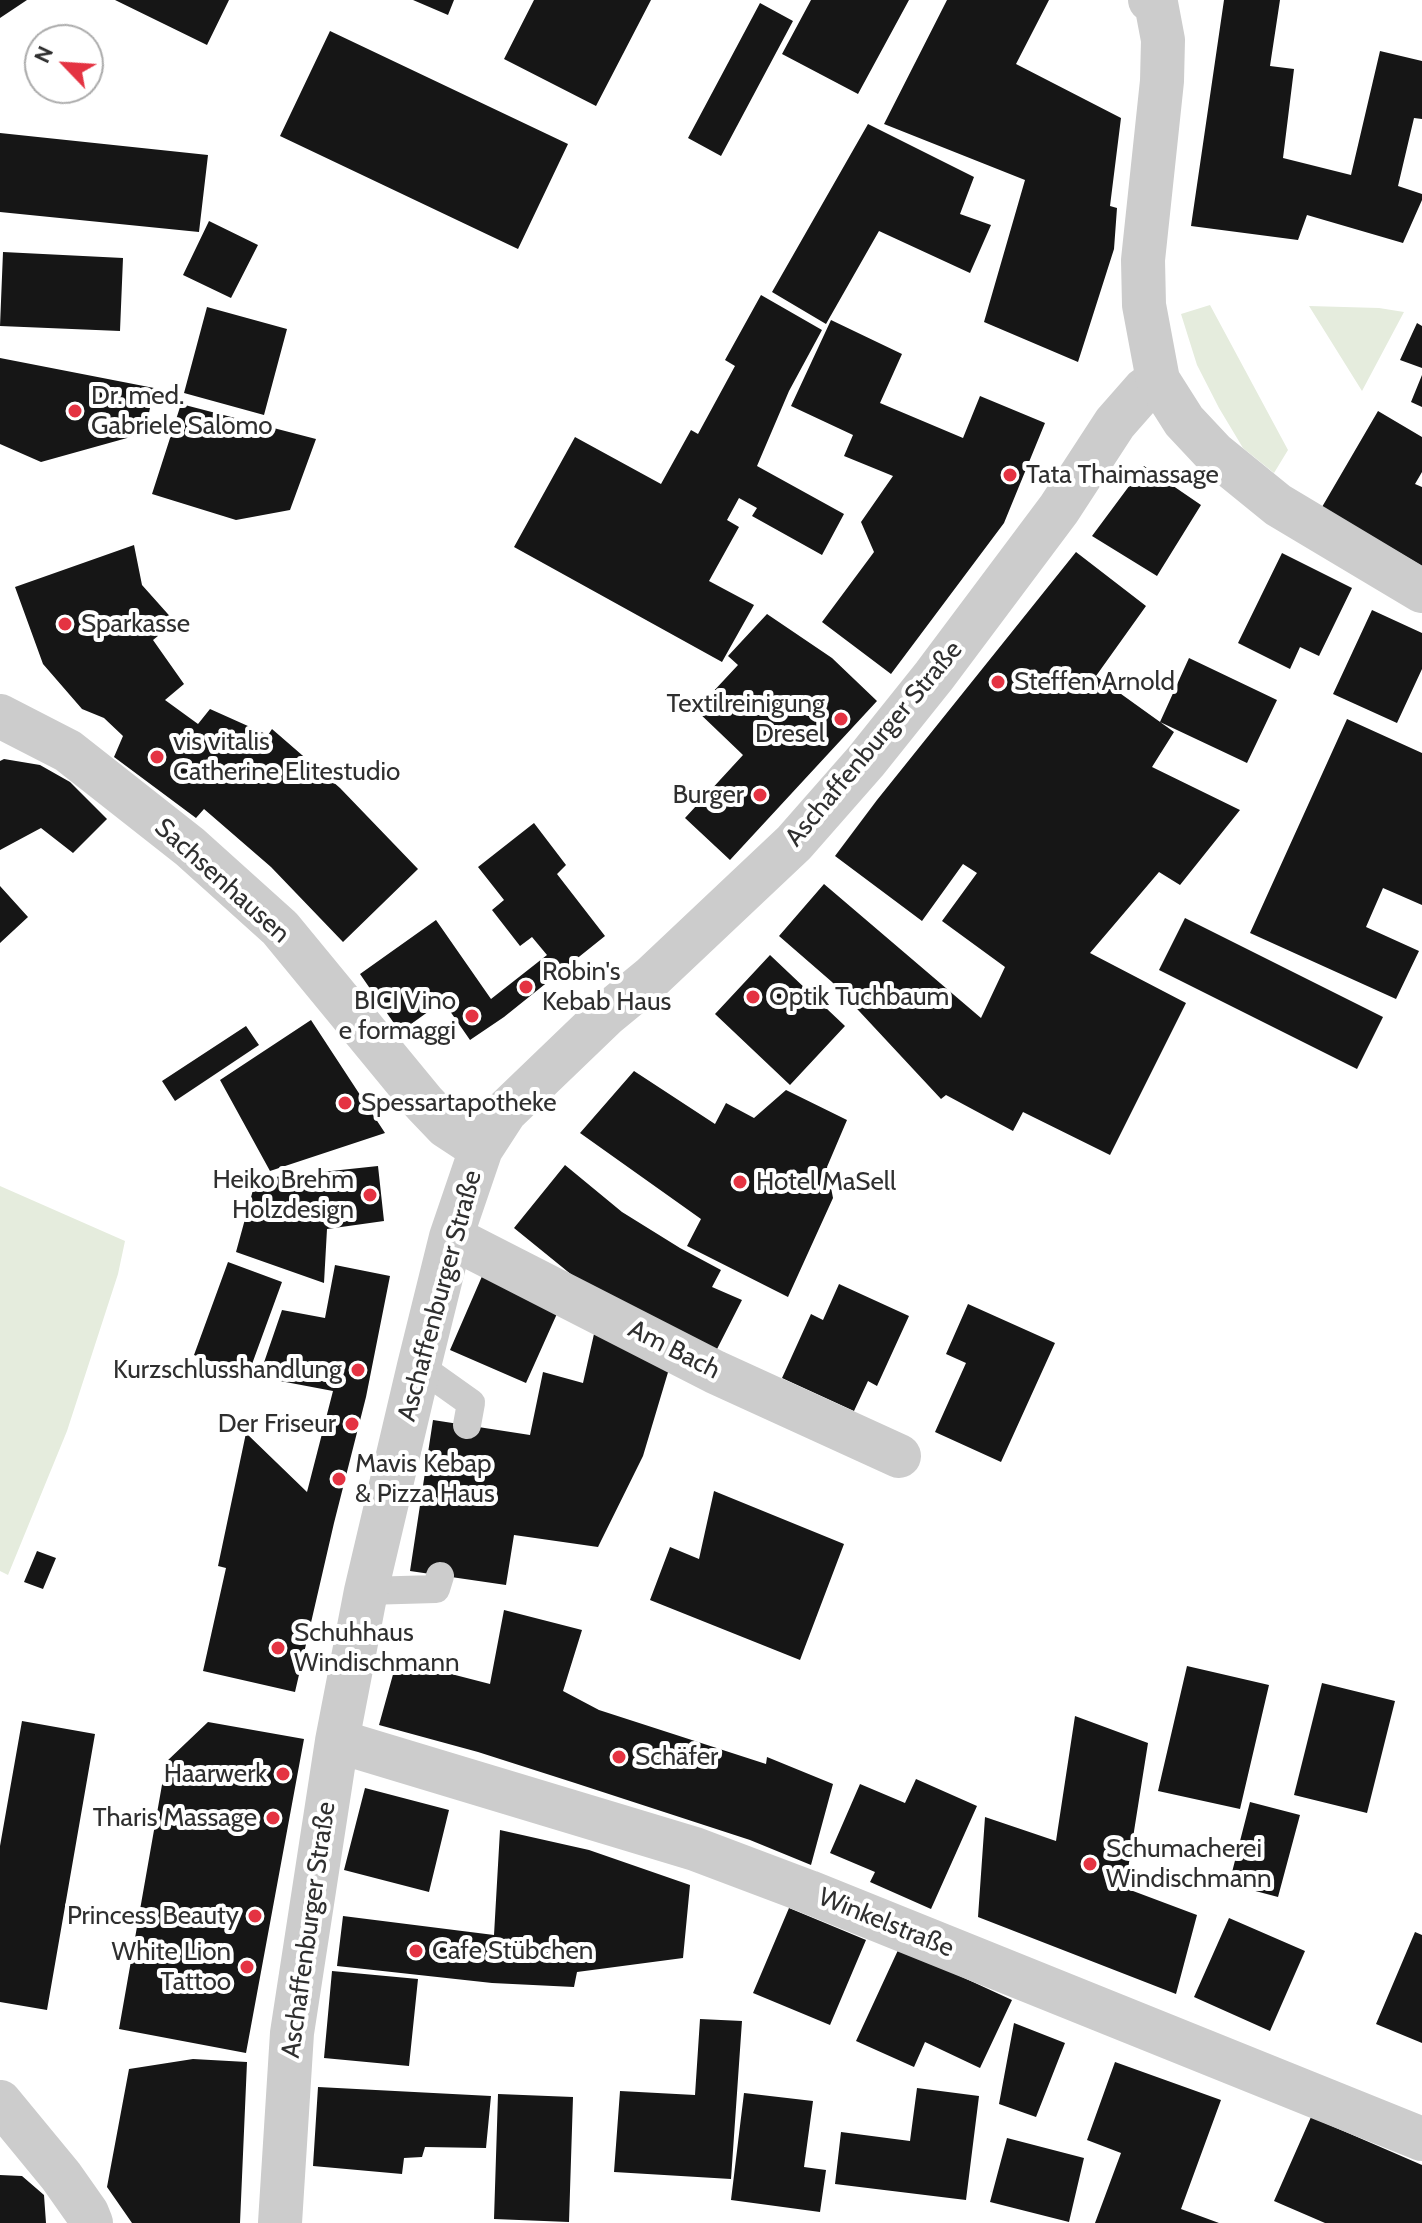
<!DOCTYPE html>
<meta charset="utf-8">
<style>
body{margin:0}
#map{position:relative;width:1422px;height:2223px;overflow:hidden;background:#fff;font-family:Cabin,sans-serif}
canvas{display:block}
.north{position:absolute;left:24px;top:24px;width:80px;height:80px;box-sizing:border-box;background:#fff;border:2px solid #acacac;border-radius:50%;rotate:295deg;font-size:22px;font-weight:700;line-height:32px;text-align:center;color:#2f2f2f}
.north::after{content:'';display:block;margin:auto;width:28px;height:36px;background:#e43342;clip-path:polygon(50% 0,100% 100%,50% 72%,0 100%)}
</style>
<div id="map">
<canvas width="1422" height="2223"></canvas>
<div class="north">N</div>
</div>
<script>
const ctx = document.querySelector('canvas').getContext('2d');
ctx.lineJoin = 'round';
function fill(path, color) {
  ctx.fillStyle = color;
  ctx.fill(path, 'evenodd');
}
function toPath(rows) {
  const path = new Path2D();
  for (const r of rows) {
    path.moveTo(r[0], r[1]);
    for (let i = 2; i < r.length; i += 2) path.lineTo(r[i], r[i + 1]);
  }
  return path;
}
function stroke(path, color, width, dash) {
  ctx.strokeStyle = color;
  ctx.lineWidth = width;
  ctx.lineCap = dash ? 'butt' : 'round';
  ctx.setLineDash(dash || []);
  ctx.stroke(path);
}
function label(font, color, halo, rows, align = 'center') {
  ctx.font = font + ' Cabin,sans-serif';
  ctx.lineWidth = 8;
  ctx.setLineDash([]);
  ctx.textBaseline = 'middle';
  ctx.strokeStyle = halo;
  ctx.fillStyle = color;
  for (const [text, x, y, turn = 0] of rows) {
    ctx.save();
    ctx.translate(x, y);
    ctx.rotate((+turn || 0) * Math.PI / 180);
    ctx.textAlign = isNaN(turn) ? turn : align;
    if (halo) ctx.strokeText(text, 0, 0);
    ctx.fillText(text, 0, 0);
    ctx.restore();
  }
}
fill(toPath([
 [1210,305,1288,450,1274,473,1243,448,1219,408,1197,365,1181,314],
 [1309,306,1379,308,1404,312,1362,391],
 [0,1186,125,1241,118,1274,67,1431,8,1575,0,1571]
]), '#e5ecdd');
fill(toPath([
 [0,0,27,0,0,18],
 [115,0,229,0,207,45],
 [413,0,454,0,448,15],
 [534,0,651,0,596,106,504,59],
 [811,0,909,0,858,94,782,54],
 [947,0,1049,0,1016,64,1121,118,1110,206,1117,208,1114,249,1078,362,984,322,1025,180,884,124],
 [1224,0,1280,0,1270,66,1294,69,1283,158,1351,175,1380,51,1422,61,1422,119,1414,118,1398,186,1422,194,1422,200,1403,243,1307,215,1298,240,1191,226],
 [760,3,793,21,721,156,688,138],
 [330,31,568,144,518,249,280,136],
 [868,124,974,177,960,214,991,225,970,273,879,231,826,324,772,292],
 [0,133,208,155,199,232,0,212],
 [209,221,258,245,231,298,183,275],
 [3,252,123,258,120,331,0,326],
 [761,295,822,330,789,391,757,466,844,514,822,555,752,516,757,508,739,498,727,520,739,527,709,581,754,605,722,662,514,547,575,437,661,484,691,430,698,434,735,366,725,360],
 [207,307,287,329,264,415,184,393],
 [831,320,902,354,880,403,963,438,980,396,1045,423,1004,523,891,674,822,622,874,552,861,522,893,476,844,456,853,435,791,406],
 [1417,323,1422,326,1422,368,1400,360],
 [0,358,154,388,145,433,41,462,0,444],
 [1422,375,1422,407,1411,402],
 [181,404,316,439,290,510,236,520,152,494],
 [1378,411,1422,437,1422,472,1415,484,1422,487,1422,566,1322,507],
 [1144,466,1201,505,1157,576,1092,536],
 [134,545,142,585,175,622,153,640,184,684,165,700,198,724,210,709,268,735,272,729,340,788,418,869,343,942,271,867,204,809,196,818,114,757,123,736,104,718,82,709,43,664,15,587],
 [1076,552,1146,606,1096,676,1174,732,1152,767,1240,810,1180,885,1159,872,1090,953,1186,1003,1110,1155,1023,1112,1013,1131,946,1095,941,1099,832,982,779,936,824,884,981,1018,1005,967,942,921,977,873,963,864,922,921,835,856,877,800],
 [1282,553,1352,588,1319,656,1300,647,1290,669,1238,643],
 [1372,610,1422,633,1422,669,1397,723,1333,694],
 [767,614,832,658,877,701,730,860,685,818,743,755,696,710,738,665,728,656],
 [1189,658,1277,700,1247,763,1160,722],
 [1347,719,1422,753,1422,905,1383,888,1366,927,1419,951,1396,999,1250,933],
 [4,759,40,765,70,782,107,819,73,853,41,828,0,850,0,761],
 [534,823,566,865,557,874,605,936,504,1017,470,1040,443,1001,400,1032,360,974,436,920,491,999,547,955,532,937,520,946,492,910,504,900,478,867],
 [0,886,28,917,0,943],
 [1185,918,1383,1017,1357,1069,1159,970],
 [770,955,845,1026,790,1085,715,1014],
 [311,1020,385,1133,270,1171,220,1080],
 [246,1026,259,1045,175,1101,162,1081],
 [634,1071,715,1124,726,1103,754,1118,786,1090,847,1120,827,1167,833,1198,788,1297,687,1246,701,1219,580,1133],
 [565,1165,622,1212,680,1248,721,1270,712,1287,742,1300,715,1353,583,1284,514,1228],
 [378,1166,384,1221,327,1229,324,1283,236,1252,256,1179],
 [228,1262,282,1282,248,1375,194,1355],
 [335,1265,390,1276,366,1397,334,1523,295,1692,203,1671,226,1568,218,1566,246,1433,307,1492,333,1391,259,1377,282,1310,325,1318],
 [483,1274,560,1307,526,1383,450,1350],
 [839,1284,909,1316,877,1386,868,1381,854,1411,782,1378,811,1314,823,1320],
 [968,1304,1055,1343,1001,1462,935,1432,966,1363,946,1354],
 [594,1334,669,1369,643,1456,598,1547,514,1535,506,1585,410,1571,433,1420,530,1435,543,1372,583,1383],
 [714,1491,844,1544,800,1660,650,1600,670,1547,699,1559],
 [37,1551,56,1558,43,1589,24,1582],
 [504,1610,582,1630,563,1691,599,1710,766,1764,767,1757,833,1784,811,1865,750,1840,575,1783,478,1752,379,1725,397,1660,490,1684],
 [1187,1666,1269,1685,1240,1809,1158,1791],
 [1322,1683,1395,1701,1367,1813,1294,1795],
 [1075,1716,1148,1743,1125,1888,1197,1915,1176,1994,978,1917,985,1817,1056,1841],
 [22,1721,95,1734,47,2010,0,2002,0,1846],
 [208,1722,304,1739,246,2053,119,2029,166,1762],
 [916,1779,977,1806,931,1909,870,1882,875,1872,830,1853,860,1784,905,1803],
 [365,1788,449,1810,429,1892,344,1870],
 [1250,1802,1300,1815,1278,1897,1229,1884],
 [500,1830,589,1850,690,1885,683,1958,577,1972,574,1987,492,1983,337,1966,343,1916,494,1935],
 [789,1908,866,1940,830,2025,753,1993],
 [1229,1918,1305,1951,1270,2031,1194,1997],
 [1415,1932,1422,1935,1422,2043,1376,2024],
 [899,1948,1012,2000,980,2068,925,2042,914,2067,856,2041],
 [332,1971,418,1979,409,2066,324,2058],
 [700,2019,742,2021,731,2179,614,2172,620,2091,695,2095],
 [1014,2023,1065,2043,1036,2117,999,2104],
 [193,2059,247,2062,240,2223,132,2223,107,2187,129,2069],
 [1115,2062,1221,2100,1181,2209,1219,2223,1095,2223,1121,2153,1087,2140],
 [318,2087,491,2096,486,2148,425,2147,422,2157,404,2158,402,2174,313,2166],
 [917,2088,979,2096,966,2200,835,2184,841,2132,910,2141],
 [744,2093,813,2101,804,2167,826,2170,820,2212,731,2200],
 [498,2094,573,2097,569,2222,494,2219],
 [1311,2117,1422,2165,1422,2223,1325,2223,1274,2201],
 [1007,2138,1084,2158,1069,2222,990,2202],
 [0,2175,22,2176,44,2195,46,2223,0,2223]
]), '#161616');
stroke(toPath([
 [419,1366,471,1403,467,1425],
 [366,1591,436,1589,440,1576]
]), '#ccc', 28);
stroke(toPath([
 [0,716,68,751,190,847,280,928,424,1103,446,1126,481,1149],
 [451,1237,715,1372,899,1456],
 [337,1741,695,1849,809,1892,1422,2139],
 [0,2102,61,2176,87,2213,91,2223],
 [280,2223,292,2033,337,1741,366,1591,419,1366,451,1237,481,1149,505,1112,607,1014,652,977,794,843,866,761,934,676,1059,509,1115,423,1144,390,1158,380]
]), '#ccc', 44);
stroke(toPath([
 [1150,0,1156,3,1163,40,1162,81,1143,260,1144,305,1158,380,1184,421,1214,453,1278,505,1422,591]
]), '#ccc', 44);
for (const [x, y, r, color] of [
 [75,411,8,"#e43342"],
 [1010,475,8,"#e43342"],
 [65,624,8,"#e43342"],
 [998,682,8,"#e43342"],
 [841,719,8,"#e43342"],
 [157,757,8,"#e43342"],
 [760,795,8,"#e43342"],
 [526,987,8,"#e43342"],
 [753,997,8,"#e43342"],
 [472,1016,8,"#e43342"],
 [345,1103,8,"#e43342"],
 [740,1182,8,"#e43342"],
 [370,1195,8,"#e43342"],
 [358,1370,8,"#e43342"],
 [352,1424,8,"#e43342"],
 [339,1479,8,"#e43342"],
 [278,1648,8,"#e43342"],
 [619,1757,8,"#e43342"],
 [283,1774,8,"#e43342"],
 [273,1818,8,"#e43342"],
 [1090,1864,8,"#e43342"],
 [255,1916,8,"#e43342"],
 [416,1951,8,"#e43342"],
 [247,1967,8,"#e43342"]
]) {
  const dot = new Path2D();
  dot.arc(x, y, r, 0, 2 * Math.PI);
  ctx.fillStyle = color;
  ctx.fill(dot);
  stroke(dot, '#fff', 3);
}
label('26px', '#2f2f2f', '#fff', [
 ["Dr. med.",91,396],
 ["Gabriele Salomo",91,426],
 ["Tata Thaimassage",1026,475],
 ["Sparkasse",81,624],
 ["Steffen Arnold",1014,682],
 ["Textilreinigung",825,704,"right"],
 ["Dresel",825,734,"right"],
 ["vis vitalis",173,742],
 ["Catherine Elitestudio",173,772],
 ["Burger",744,795,"right"],
 ["Robin's",542,972],
 ["Kebab Haus",542,1002],
 ["Optik Tuchbaum",769,997],
 ["BICI Vino",456,1001,"right"],
 ["e formaggi",456,1031,"right"],
 ["Spessartapotheke",361,1103],
 ["Heiko Brehm",354,1180,"right"],
 ["Holzdesign",354,1210,"right"],
 ["Hotel MaSell",756,1182],
 ["Kurzschlusshandlung",342,1370,"right"],
 ["Der Friseur",336,1424,"right"],
 ["Mavis Kebap",355,1464],
 ["& Pizza Haus",355,1494],
 ["Schuhhaus",294,1633],
 ["Windischmann",294,1663],
 ["Schäfer",635,1757],
 ["Haarwerk",267,1774,"right"],
 ["Tharis Massage",257,1818,"right"],
 ["Schumacherei",1106,1849],
 ["Windischmann",1106,1879],
 ["Princess Beauty",239,1916,"right"],
 ["Cafe Stübchen",432,1951],
 ["White Lion",231,1952,"right"],
 ["Tattoo",231,1982,"right"]
], 'left');
label('26px', '#2f2f2f', '#fff', [
 ["Aschaffenburger Straße",874,744,-50],
 ["Sachsenhausen",222,881,42],
 ["Aschaffenburger Straße",440,1296,-75],
 ["Am Bach",674,1350,27],
 ["Winkelstraße",886,1923,22],
 ["Aschaffenburger Straße",309,1930,-82]
]);
</script>
